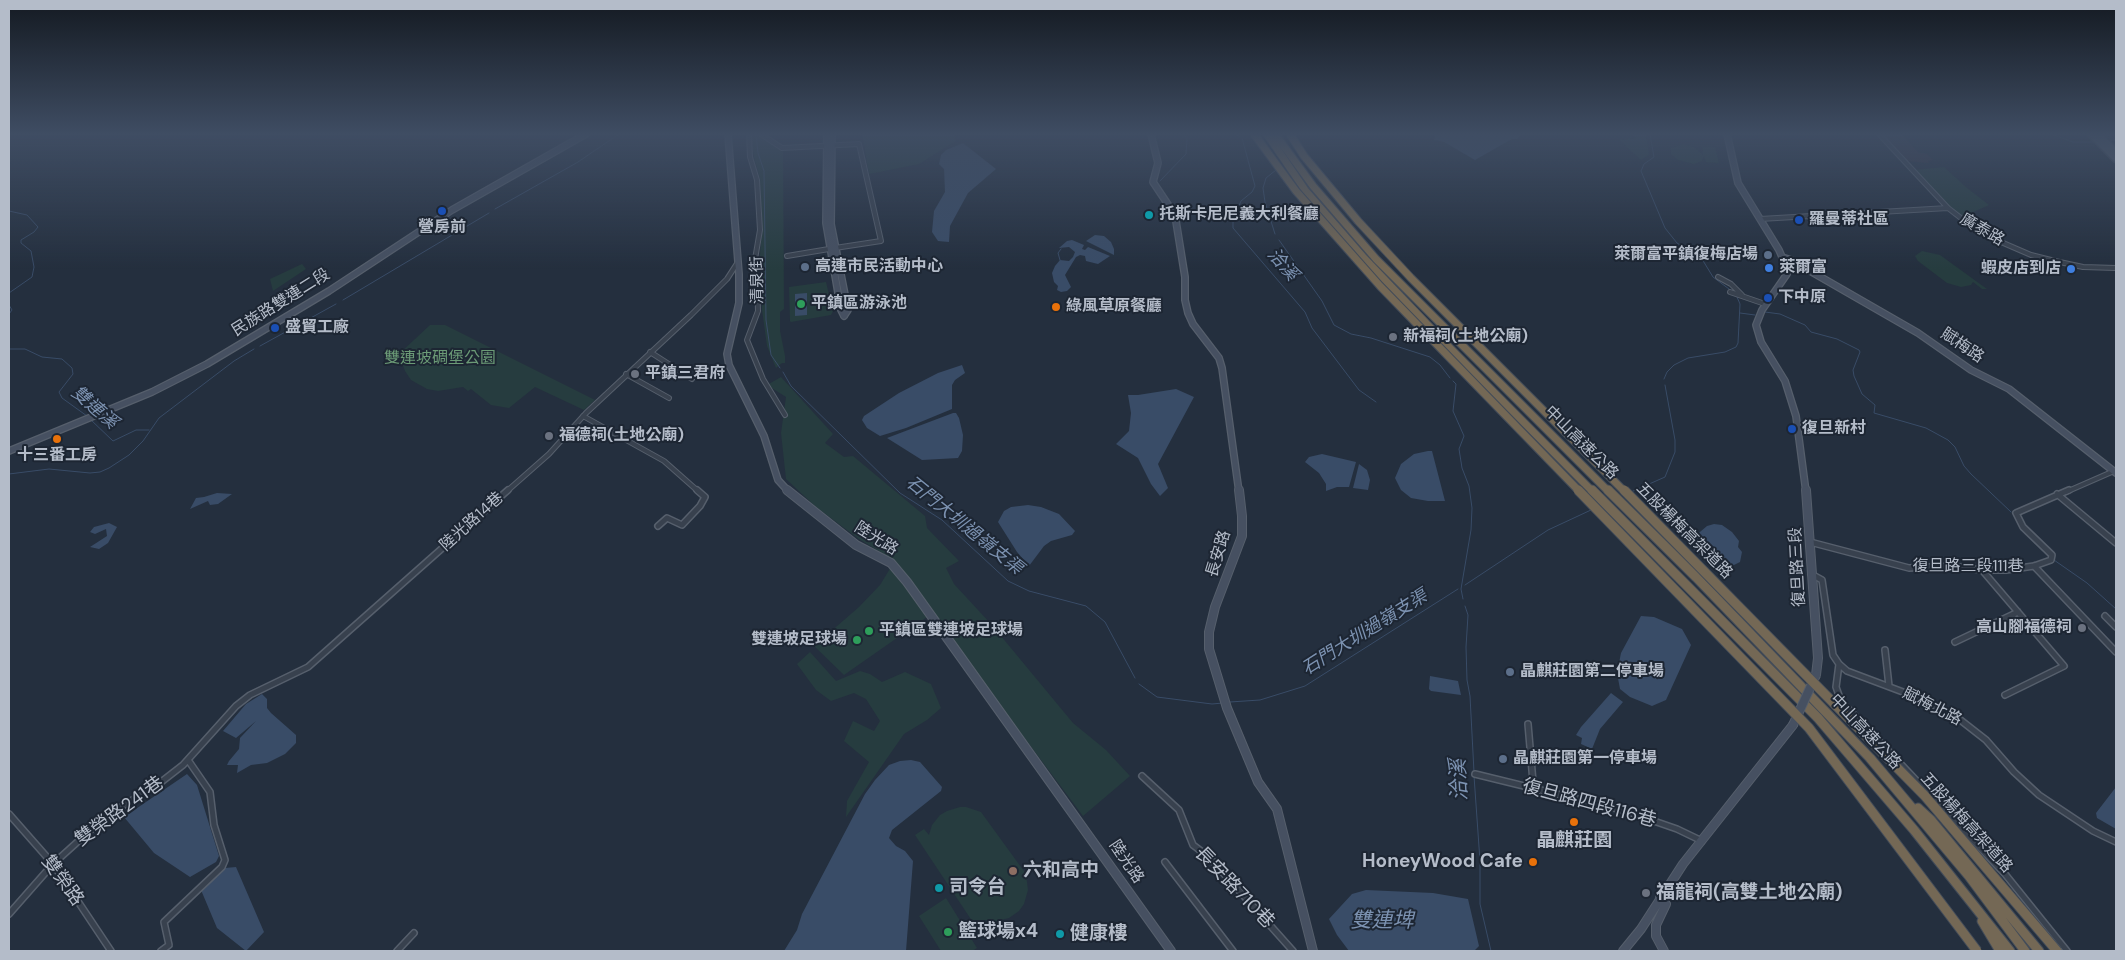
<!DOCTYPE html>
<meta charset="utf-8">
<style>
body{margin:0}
#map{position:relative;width:2125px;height:960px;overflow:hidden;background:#242f3e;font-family:"DM Sans",sans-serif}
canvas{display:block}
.frame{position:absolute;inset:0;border:10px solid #b4bcc9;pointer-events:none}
</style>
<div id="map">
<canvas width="2125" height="960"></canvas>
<div class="frame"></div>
</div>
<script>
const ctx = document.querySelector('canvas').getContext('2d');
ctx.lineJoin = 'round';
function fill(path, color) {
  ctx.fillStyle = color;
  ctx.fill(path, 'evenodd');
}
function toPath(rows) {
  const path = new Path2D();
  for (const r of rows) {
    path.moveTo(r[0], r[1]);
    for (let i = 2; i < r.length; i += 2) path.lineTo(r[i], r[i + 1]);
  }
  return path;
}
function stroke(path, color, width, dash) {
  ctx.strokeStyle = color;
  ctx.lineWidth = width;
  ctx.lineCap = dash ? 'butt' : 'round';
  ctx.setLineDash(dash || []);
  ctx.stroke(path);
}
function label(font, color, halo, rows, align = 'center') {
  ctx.font = font + ' "DM Sans","Noto Sans TC",sans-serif';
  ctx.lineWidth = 4;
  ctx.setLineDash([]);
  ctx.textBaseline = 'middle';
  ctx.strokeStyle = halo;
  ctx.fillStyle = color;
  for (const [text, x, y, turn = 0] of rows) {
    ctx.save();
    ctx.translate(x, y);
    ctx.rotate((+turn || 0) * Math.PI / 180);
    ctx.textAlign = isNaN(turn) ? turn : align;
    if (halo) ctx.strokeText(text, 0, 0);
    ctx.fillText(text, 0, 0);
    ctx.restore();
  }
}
fill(toPath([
 [1883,134,1902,134,1918,152,1927,154,1933,160,1928,161,1929,163,1906,161]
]), '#32303f');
fill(toPath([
 [862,134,955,134,956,141,919,164,869,174],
 [1632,134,1646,134,1649,155,1641,160,1619,140,1636,138],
 [760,135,783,152,784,309,780,312,780,331,785,356,785,363,782,363,776,368,767,346,762,310,760,255,762,229,760,179,754,157,751,136],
 [1683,144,1694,147,1703,155,1702,146,1715,147,1719,163,1706,162,1704,156,1702,161,1694,164,1678,160,1671,154,1671,148],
 [1944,167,1967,188,1989,205,1962,217,1941,199,1914,170],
 [1922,251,1940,255,1987,289,1982,289,1973,282,1971,285,1961,287,1947,283,1918,261,1915,256],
 [302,264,306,269,273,291,270,279],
 [826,282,833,311,831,315,791,322,790,321,789,287],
 [430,325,445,325,595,400,584,410,535,387,509,408,491,405,471,389,468,391,463,387,438,391,427,389,411,380,405,371,399,354],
 [781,377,833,434,825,443,844,457,853,456,925,516,927,528,959,561,946,568,954,584,991,624,1073,723,1106,750,1130,776,1083,816,978,676,917,588,894,560,859,539,816,507,786,479,781,433,786,397,767,385],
 [891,567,927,617,844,675,814,646,859,607,880,585],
 [810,652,836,681,860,671,870,674,882,682,905,672,931,684,941,708,927,720,904,734,846,817,847,801,869,762,844,741,853,721,874,731,880,721,866,699,854,693,831,701,816,690,797,664],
 [960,807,966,807,981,812,1026,874,1028,890,1024,904,1019,911,1009,918,992,922,984,920,991,933,984,939,915,835,924,829,929,835,932,825,940,815,947,811],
 [946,898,977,948,972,951,941,951,919,916]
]), '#263c3f');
fill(toPath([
 [1435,134,1521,134,1517,139,1512,139,1475,160,1444,142,1434,140],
 [963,143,996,169,968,193,950,226,949,242,938,241,932,232,934,211,945,192,944,169,939,164,941,155,946,150],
 [1095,235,1104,236,1111,242,1114,249,1114,255,1086,241],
 [1072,240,1084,245,1082,249,1085,250,1088,247,1110,256,1098,264,1086,261,1085,256,1080,255,1076,257,1065,275,1071,287,1067,291,1061,292,1057,290,1058,286,1054,282,1052,273,1055,266,1060,260,1069,261,1073,257,1075,252,1069,247,1059,248,1067,241],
 [807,293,807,315,795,316,795,294],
 [962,365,965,373,955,380,952,385,952,409,906,428,880,436,867,428,862,420,864,416,899,393,938,373],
 [1176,389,1194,397,1158,464,1168,488,1160,496,1151,484,1138,458,1116,444,1129,431,1131,413,1128,395,1138,395],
 [953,413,956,413,959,418,963,435,962,451,958,458,922,460,887,438],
 [1428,451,1432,451,1445,501,1428,501,1411,498,1401,490,1395,478,1401,464,1414,454],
 [1322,454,1356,462,1349,487,1337,487,1326,491,1326,484,1319,473,1305,462,1309,457],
 [1359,464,1367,470,1370,480,1368,490,1353,488],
 [217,493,232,494,218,504,210,505,208,501,190,509,196,498,204,497],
 [1028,505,1041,507,1059,514,1075,531,1072,535,1051,541,1044,546,1029,566,1017,552,998,522,1004,511,1011,507],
 [109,523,117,527,108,543,99,549,90,547,107,536,106,529,95,534,90,532,94,527],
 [1714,524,1722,525,1732,532,1739,541,1738,547,1742,552,1740,562,1732,566,1726,579,1687,543,1707,526],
 [1641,616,1654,617,1682,629,1691,645,1666,700,1652,706,1630,697,1620,689,1617,673,1621,653],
 [1430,676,1458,681,1461,695,1431,691,1429,689],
 [1611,693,1623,702,1600,729,1592,749,1581,744,1582,738,1576,735,1581,727],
 [262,694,267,699,267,708,271,713,296,735,296,743,285,754,267,763,251,765,237,773,238,765,227,765,229,761,239,749,240,738,256,721,236,738,223,731,246,704],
 [911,760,920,762,942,787,941,791,892,830,889,838,896,846,905,851,913,861,906,951,784,951,797,930,802,914,865,794,875,780,889,765,900,761],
 [187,774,197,785,219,856,216,862,190,877,154,853,124,817],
 [2116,787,2116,829,2097,818,2096,813],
 [236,867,264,932,246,951,217,928,201,890,225,868],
 [1366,890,1433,893,1468,899,1479,946,1474,951,1349,951,1337,935,1329,919,1352,894]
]), '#394c67');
stroke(toPath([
 [1235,134,1242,138,1255,186,1252,192,1241,201,1233,219,1233,228,1305,312,1312,328,1359,390,1376,402],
 [1650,134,1654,157,1644,164,1641,171,1665,228,1677,243,1702,259,1713,277,1733,292],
 [2051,134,2073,142,2096,142],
 [756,135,758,153,764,171,766,320,771,355,780,368],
 [1258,146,1273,164],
 [1160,181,1186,154,1187,139,1183,134],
 [495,209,578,162,619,134],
 [9,211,27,215,38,227,34,232,21,240,21,243,31,251,34,267,32,277,9,293],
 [1275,234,1265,202,1263,188,1266,178,1276,170],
 [1279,240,1322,301,1334,325,1351,334,1371,338,1430,357,1440,365,1450,378],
 [1060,260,1058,253,1061,249],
 [343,300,489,213],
 [9,305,12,310,9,314],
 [1765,312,1780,314,1805,325,1811,332,1837,339,1859,350,1860,352,1853,370,1854,376,1862,394,1875,405,1874,413,1926,428,1948,440,1955,447,1964,466,1971,474,2011,512],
 [1740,313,1755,315],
 [260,346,336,304],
 [9,349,25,349,42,357,62,359,72,368,73,374,59,392,62,398,87,416],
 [783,372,791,386,900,493,942,520,1008,581,1029,591,1086,606,1105,622,1135,678],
 [1664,379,1667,372,1674,365,1688,358,1725,352,1736,347,1738,343,1740,304,1737,297],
 [1453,381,1456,384,1453,411,1464,436,1459,449,1462,468,1469,486,1472,508,1471,530,1461,589,1463,599],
 [90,419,113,441,136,430,149,430],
 [9,474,49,469,90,473,100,472,109,468,129,455,143,441,159,418,234,361,254,349],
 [1631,492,1665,477,1675,452,1675,440,1665,385],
 [2054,560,2087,583,2116,609],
 [1465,585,1548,530,1591,510],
 [1465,606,1468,615,1466,647,1467,680,1470,696,1474,772],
 [1139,684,1157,697,1212,704,1223,703],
 [1230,702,1260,700,1305,686,1458,589],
 [1474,776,1480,861,1480,904,1491,951]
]), '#394c67', 1);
const streetFar1 = toPath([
 [749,134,750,157,757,180,760,230,754,265,757,280,758,311,747,340,763,379,785,415],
 [761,134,782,148,859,144,881,241,835,248],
 [1879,134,1948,208,1966,222,1994,239,2031,255,2055,261,2083,267,2116,268],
 [2103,139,2116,137],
 [1760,219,1948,208],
 [787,256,829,249],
 [1718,277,1731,284,1742,295],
 [1730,292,1765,304],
 [650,352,692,379],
 [626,374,669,398],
 [583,416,664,461,699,492],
 [506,492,549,454,586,413,691,315,727,279,738,262],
 [2066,492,2114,471]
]);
const street = toPath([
 [2057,494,2116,543],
 [658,526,667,518,682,525,700,506,705,497,697,490],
 [1810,542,1909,568,1952,566,1982,570,2006,570,2034,566,2051,560,2052,555,2023,527,2016,513,2069,490],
 [2034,566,2116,652],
 [1982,570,2064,666,2005,695],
 [1811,574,1822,580,1833,655,1839,664,1847,671,1919,698,1954,715,1986,740,2014,772,2039,795,2093,831,2116,842],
 [2105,616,2116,627],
 [1955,642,2018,612],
 [1885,650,1889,686],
 [1839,664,1836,687,1841,701,2005,874,2067,951],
 [1528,724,1533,782,1537,788],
 [1475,774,1622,810,1677,829,1702,841],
 [1142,776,1179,810,1193,845,1209,857,1293,951],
 [9,814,53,864,111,951],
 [1165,862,1233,951],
 [9,914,53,864,94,827,124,805,156,786,183,765,236,706,250,695,308,667,508,490],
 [161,951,169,945,164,922,222,867,225,860,214,825,210,792,188,760],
 [397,951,414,933]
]);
const secondaryFar1 = toPath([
 [728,134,739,274,739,303,727,354,729,365,764,436,778,480,789,492],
 [827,134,826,223,841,310,844,316],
 [832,134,831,224,848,310,844,316],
 [1151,134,1158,163,1153,182,1175,215,1185,277,1185,300,1188,313,1193,324,1219,358,1222,368,1239,492],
 [1727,134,1738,183,1779,250,1786,266,1787,274,1762,310,1756,325,1761,342,1785,381,1796,416,1806,492],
 [1782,257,1791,260,1918,333,1971,370,2009,389,2116,473],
 [9,451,152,392,207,364,329,291,452,210,586,134]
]);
const secondary = toPath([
 [787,490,856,545,891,563,907,582,1171,951],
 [1239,490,1242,516,1242,536,1215,607,1209,632,1209,649,1227,708,1258,782,1277,809,1313,951],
 [1806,490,1818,658,1816,675],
 [1660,897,1666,904,1656,925,1656,936,1664,951],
 [1623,951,1641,929,1683,864,1793,725]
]);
const primary = toPath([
 [2091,134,2116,159],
 [2098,134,2116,152]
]);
const highwayFar1 = toPath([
 [1267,134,1305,190,1364,258,1446,344,1593,492],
 [1275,134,1313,186,1376,259,1609,492]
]);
const highway = toPath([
 [1592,490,1818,718,1914,830,2010,951],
 [1608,490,1696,577,1870,758,1969,876,2025,951],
 [1918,808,1931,820,2039,951],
 [1982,921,2000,951]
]);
stroke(streetFar1, '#565f6c', 6);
stroke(street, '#565f6c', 8);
stroke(secondaryFar1, '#565f6c', 8);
stroke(secondary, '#565f6c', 10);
stroke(primary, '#414a57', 9);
stroke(highwayFar1, '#434c59', 9);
stroke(highway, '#434c59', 11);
stroke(streetFar1, '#38414e', 4);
stroke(street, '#38414e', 5);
stroke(secondaryFar1, '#465061', 5.5);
stroke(secondary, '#465061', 8);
stroke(primary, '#56606e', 6);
stroke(highwayFar1, '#746855', 7);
stroke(highway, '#746855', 9);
const secondaryBridge = toPath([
 [1793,725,1816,675]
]);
const highwayBridgeFar1 = toPath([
 [1254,134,1296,191,1380,286,1580,492],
 [1290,134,1304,156,1358,221,1411,278,1625,492]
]);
const highwayBridge = toPath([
 [1578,490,1809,728,1977,951],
 [1624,490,1925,796,2057,951]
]);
stroke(secondaryBridge, '#565f6c', 10, []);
stroke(highwayBridgeFar1, '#434c59', 9, []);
stroke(highwayBridge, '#434c59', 11, []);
stroke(secondaryBridge, '#465061', 8);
stroke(highwayBridgeFar1, '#746855', 7);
stroke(highwayBridge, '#746855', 9);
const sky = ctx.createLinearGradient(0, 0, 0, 269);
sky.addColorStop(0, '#141a22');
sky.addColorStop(0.5, '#3f4d63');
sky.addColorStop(1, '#3f4d6300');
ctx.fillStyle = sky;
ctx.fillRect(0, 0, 2125, 269);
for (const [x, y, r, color] of [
 [442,211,5,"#1a4fb4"],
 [1149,215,5,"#0f9aa8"],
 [1799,220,5,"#1a4fb4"],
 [1768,255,5,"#5c6f8a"],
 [805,267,5,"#5c6f8a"],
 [1769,268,5,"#3f7fe0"],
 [2071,269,5,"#3f7fe0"],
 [1768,298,5,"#1a4fb4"],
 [801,304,5,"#2e9e5b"],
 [1056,307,5,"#e8710a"],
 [275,328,5,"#1a4fb4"],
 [1393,337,5,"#6b7280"],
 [635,374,5,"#6b7280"],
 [1792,429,5,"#1a4fb4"],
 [549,436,5,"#6b7280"],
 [57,439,5,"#e8710a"],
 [2082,628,5,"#6b7280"],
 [869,631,5,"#2e9e5b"],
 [857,640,5,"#2e9e5b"],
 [1510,672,5,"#5c6f8a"],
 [1503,759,5,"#5c6f8a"],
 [1574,822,5,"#e8710a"],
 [1533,862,5,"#e8710a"],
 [1013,871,5,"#8d6e63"],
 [939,888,5,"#0f9aa8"],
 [1646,893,5,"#6b7280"],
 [948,932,5,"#2e9e5b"],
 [1060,934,5,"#0f9aa8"]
]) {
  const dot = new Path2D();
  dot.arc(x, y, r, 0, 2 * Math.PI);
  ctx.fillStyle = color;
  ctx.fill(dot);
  stroke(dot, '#1d2633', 2);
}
label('bold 16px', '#b4bcc9', '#1d2633', [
 ["托斯卡尼尼義大利餐廳",1159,215],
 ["羅曼蒂社區",1809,220],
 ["營房前",442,228,"center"],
 ["萊爾富平鎮復梅店場",1758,255,"right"],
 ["高連市民活動中心",815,267],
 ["萊爾富",1779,268],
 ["蝦皮店到店",2061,269,"right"],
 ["下中原",1778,298],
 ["平鎮區游泳池",811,304],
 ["綠風草原餐廳",1066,307],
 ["盛貿工廠",285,328],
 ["新福祠(土地公廟)",1403,337],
 ["平鎮三君府",645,374],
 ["復旦新村",1802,429],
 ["福德祠(土地公廟)",559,436],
 ["十三番工房",57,456,"center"],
 ["高山腳福德祠",2072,628,"right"],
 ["平鎮區雙連坡足球場",879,631],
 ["雙連坡足球場",847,640,"right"],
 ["晶麒莊園第二停車場",1520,672],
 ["晶麒莊園第一停車場",1513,759]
], 'left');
label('16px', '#b4bcc9', '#1d2633', [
 ["廣泰路",1982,230,30],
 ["清泉街",758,280,-91],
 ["民族路雙連二段",281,303,-32],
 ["賦梅路",1962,346,34],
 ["中山高速公路",1581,443,45],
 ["陸光路14巷",472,522,-42],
 ["五股楊梅高架道路",1684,531,45],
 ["陸光路",876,539,32],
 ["長安路",1219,554,-73],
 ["復旦路三段",1798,567,-93],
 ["復旦路三段111巷",1968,567],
 ["賦梅北路",1932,707,27],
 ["中山高速公路",1865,732,47],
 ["五股楊梅高架道路",1966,823,48],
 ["陸光路",1126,862,56]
]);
label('16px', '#6b9a76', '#1d2633', [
 ["雙連坡碉堡公園",440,359]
]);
label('italic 18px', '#7c92b1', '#1d2633', [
 ["洽溪",1282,265,49],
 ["雙連溪",94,408,41],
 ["石門大圳過嶺支渠",964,526,39],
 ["石門大圳過嶺支渠",1365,633,-32]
]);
label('19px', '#b4bcc9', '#1d2633', [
 ["復旦路四段116巷",1589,804,15],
 ["雙榮路241巷",120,812,-36],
 ["雙榮路",62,881,54],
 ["長安路710巷",1234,888,46]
]);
label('bold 19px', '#b4bcc9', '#1d2633', [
 ["晶麒莊園",1574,841,"center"],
 ["HoneyWood Cafe",1523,862,"right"],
 ["六和高中",1023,871],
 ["司令台",949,888],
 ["福龍祠(高雙土地公廟)",1656,893],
 ["籃球場x4",958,932],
 ["健康樓",1070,934]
], 'left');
label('italic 21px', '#7c92b1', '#1d2633', [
 ["洽溪",1460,780,-93],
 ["雙連埤",1382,921]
]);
</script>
